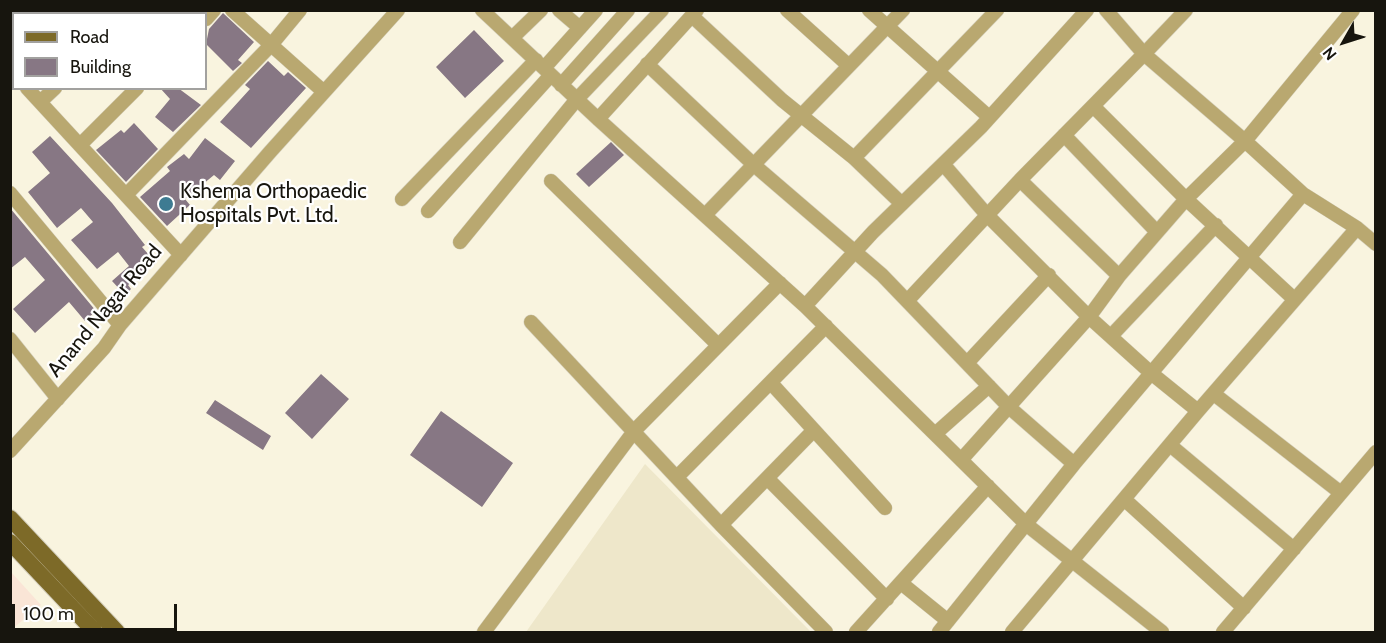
<!DOCTYPE html>
<style>
body{margin:0}
#map{position:relative;width:1386px;height:643px;overflow:hidden;background:#f9f4df;font-family:Cabin,sans-serif}
canvas{display:block}
.frame{position:absolute;inset:0;border:12px solid #17150e;pointer-events:none}
.legend{position:absolute;left:12px;top:12px;width:195px;height:78px;box-sizing:border-box;background:#fff;border:2px solid #a2a19f;margin:0;padding:8px 10px;list-style:none;font-size:18px;color:#17150e}
.legend li{display:flex;align-items:center;gap:12px;height:30px}
.legend b{width:30px;border:2px solid #a2a19f}
.north{position:absolute;left:1314px;top:12px;width:60px;height:60px;-webkit-text-stroke:4px #fff;paint-order:stroke;rotate:231deg;font-size:16px;font-weight:700;line-height:24px;text-align:center;color:#17150e}
.north::after{content:'';display:block;margin:auto;width:21px;height:27px;background:#17150e;clip-path:polygon(50% 0,100% 100%,50% 72%,0 100%)}
.scale{position:absolute;left:12px;top:604px;width:165px;height:27px;box-sizing:border-box;border:3px solid #17150e;border-top:0;padding-left:8px;font-size:18px;line-height:21px;white-space:nowrap;color:#17150e;-webkit-text-stroke:4px #fff;paint-order:stroke}
</style>
<div id="map">
<canvas width="1386" height="643"></canvas>
<div class="frame"></div>
<ul class="legend">
<li><b style="height:8px;background:#7d6a28"></b>Road</li>
<li><b style="height:16px;background:#877784"></b>Building</li>
</ul>
<div class="north">N</div>
<div class="scale">100 m</div>
</div>
<script>
const ctx = document.querySelector('canvas').getContext('2d');
ctx.lineJoin = 'round';
function fill(path, color) {
  ctx.fillStyle = color;
  ctx.fill(path, 'evenodd');
}
function toPath(rows) {
  const path = new Path2D();
  for (const r of rows) {
    path.moveTo(r[0], r[1]);
    for (let i = 2; i < r.length; i += 2) path.lineTo(r[i], r[i + 1]);
  }
  return path;
}
function stroke(path, color, width, dash) {
  ctx.strokeStyle = color;
  ctx.lineWidth = width;
  ctx.lineCap = dash ? 'butt' : 'round';
  ctx.setLineDash(dash || []);
  ctx.stroke(path);
}
function label(font, color, halo, rows, align = 'center') {
  ctx.font = font + ' Cabin,sans-serif';
  ctx.lineWidth = 4.5;
  ctx.setLineDash([]);
  ctx.textBaseline = 'middle';
  ctx.strokeStyle = halo;
  ctx.fillStyle = color;
  for (const [text, x, y, turn = 0] of rows) {
    ctx.save();
    ctx.translate(x, y);
    ctx.rotate((+turn || 0) * Math.PI / 180);
    ctx.textAlign = isNaN(turn) ? turn : align;
    if (halo) ctx.strokeText(text, 0, 0);
    ctx.fillText(text, 0, 0);
    ctx.restore();
  }
}
fill(toPath([
 [11,572,41,605,11,630]
]), '#fae5d6');
fill(toPath([
 [645,464,811,632,526,632]
]), '#eee7ca');
fill(toPath([
 [223,13,254,42,238,60,242,63,233,71,206,44,209,29],
 [474,30,504,61,465,98,436,67],
 [268,61,284,76,288,72,306,88,251,148,220,122,250,89,245,85],
 [160,88,178,88,201,105,173,132,155,117,170,99],
 [134,123,158,149,126,182,96,150,121,130,124,133],
 [50,136,112,203,145,245,142,247,156,263,128,285,131,289,125,295,112,281,129,266,118,252,97,269,71,240,93,222,81,208,57,228,28,192,50,173,32,152],
 [205,138,235,161,220,180,214,175,185,199,190,205,167,226,140,197,170,171,167,167,184,154,189,159],
 [611,142,624,155,589,187,576,174],
 [10,208,96,311,85,321,69,302,35,333,13,309,45,280,25,257,10,269],
 [321,374,349,399,312,439,285,413],
 [215,400,271,436,263,450,206,413],
 [441,411,513,463,482,507,410,455]
]), '#877784');
const minor = toPath([
 [232,10,324,92],
 [482,10,598,119,805,306,1027,525,1162,632],
 [559,10,580,28],
 [787,10,848,65],
 [869,10,989,117],
 [1186,10,1144,54,1245,141,1353,10],
 [10,11,14,14],
 [50,14,53,10],
 [134,14,137,10],
 [692,16,782,100,854,158,902,204],
 [206,19,214,10],
 [512,38,541,10],
 [10,54,14,50],
 [647,64,754,165,882,275,1010,408,1074,464],
 [544,68,596,10],
 [10,70,14,74],
 [561,85,628,10],
 [27,88,181,255],
 [40,102,55,88],
 [1093,106,1186,199,1294,299],
 [598,119,697,10],
 [1064,135,1157,232],
 [80,145,137,88],
 [854,158,997,10],
 [944,165,987,215,1089,317,1151,373,1198,411],
 [1020,180,1119,276,1186,199,1245,141,1303,194,1357,228,1376,244],
 [551,181,718,345],
 [10,193,120,325],
 [126,195,271,45,300,10],
 [402,199,536,60],
 [428,211,551,75],
 [706,214,903,10],
 [460,242,577,99,662,10],
 [908,300,1020,180,1144,54,1106,10],
 [805,306,873,232,981,127,1087,10],
 [531,322,721,525,814,430],
 [1111,336,1216,225],
 [10,339,58,399],
 [968,362,1049,275],
 [771,383,885,508],
 [1214,394,1341,493],
 [935,434,989,386],
 [1170,445,1294,549],
 [10,451,104,348,120,325,270,152,398,10],
 [961,460,1089,317,1119,276],
 [677,477,826,326],
 [767,478,887,599],
 [1124,499,1244,608],
 [721,525,826,632],
 [901,583,948,621],
 [484,632,635,430,780,283],
 [856,632,988,486],
 [939,632,1074,464,1303,194],
 [1012,632,1198,411,1357,228],
 [1223,632,1376,452]
]);
const major = toPath([
 [10,518,117,632],
 [10,542,95,632]
]);
stroke(minor, '#d5d0be', 15);
stroke(major, '#d5d0be', 18);
stroke(minor, '#b9a870', 14);
stroke(major, '#7d6a28', 16);
for (const [x, y, r, color] of [
 [166,204,8,"#3e7b92"]
]) {
  const dot = new Path2D();
  dot.arc(x, y, r, 0, 2 * Math.PI);
  ctx.fillStyle = color;
  ctx.fill(dot);
  stroke(dot, '#fff', 2);
}
label('21px', '#17150e', '#fff', [
 ["Kshema Orthopaedic",180,192],
 ["Hospitals Pvt. Ltd.",180,216]
], 'left');
label('21px', '#17150e', '#fff', [
 ["Anand Nagar Road",105,311,-50]
]);
</script>
